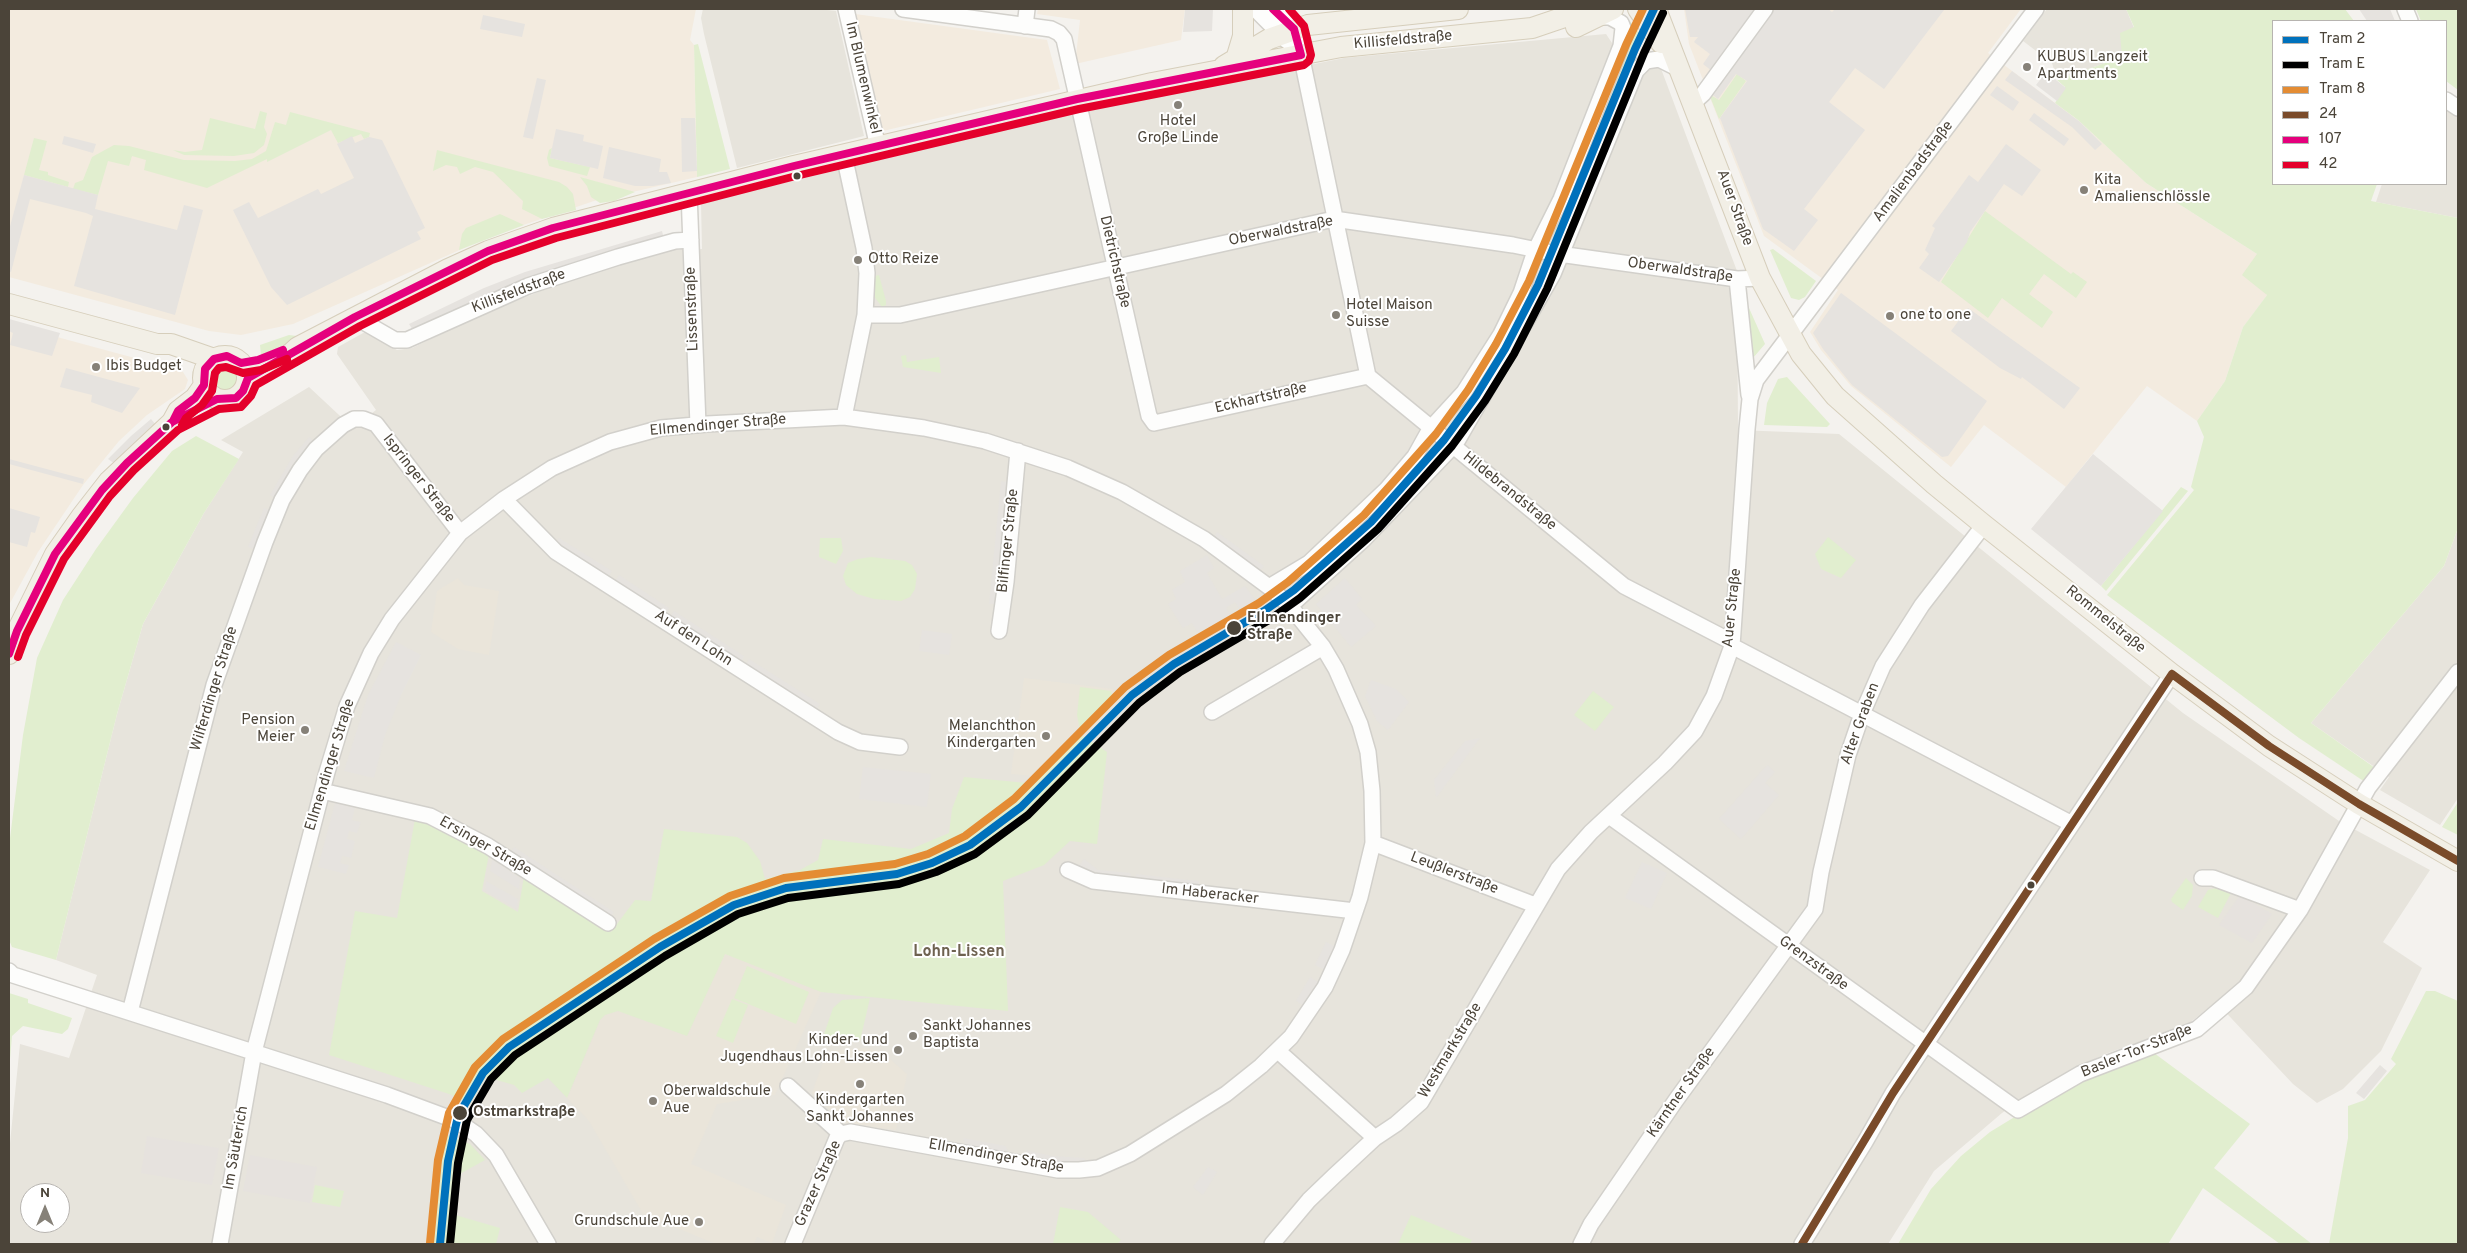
<!DOCTYPE html>
<meta charset="utf-8">
<style>
body{margin:0}
#map{position:relative;width:2467px;height:1253px;overflow:hidden;background:#f4f2ee;font-family:Overpass,sans-serif}
canvas{display:block}
.frame{position:absolute;inset:0;border:10px solid #4b4439;pointer-events:none}
.legend{position:absolute;left:2272px;top:20px;width:175px;height:165px;box-sizing:border-box;background:#fff;border:1px solid #b7b4b0;margin:0;padding:6px 9px;list-style:none;font-size:15px;color:#4b4439}
.legend li{display:flex;align-items:center;gap:10px;height:25px}
.legend b{width:25px;border:1px solid #b7b4b0}
.north{position:absolute;left:20px;top:1183px;width:50px;height:50px;box-sizing:border-box;background:#fff;border:1px solid #b7b4b0;border-radius:50%;rotate:0deg;font-size:14px;font-weight:700;line-height:20px;text-align:center;color:#4b4439}
.north::after{content:'';display:block;margin:auto;width:18px;height:22px;background:#868178;clip-path:polygon(50% 0,100% 100%,50% 72%,0 100%)}
</style>
<div id="map">
<canvas width="2467" height="1253"></canvas>
<div class="frame"></div>
<ul class="legend">
<li><b style="height:6px;background:#0071bc"></b>Tram 2</li>
<li><b style="height:6px;background:#000"></b>Tram E</li>
<li><b style="height:6px;background:#e48c34"></b>Tram 8</li>
<li><b style="height:6px;background:#7a4b2a"></b>24</li>
<li><b style="height:6px;background:#e5007d"></b>107</li>
<li><b style="height:6px;background:#e4002b"></b>42</li>
</ul>
<div class="north">N</div>
</div>
<script>
const ctx = document.querySelector('canvas').getContext('2d');
ctx.lineJoin = 'round';
function fill(path, color) {
  ctx.fillStyle = color;
  ctx.fill(path, 'evenodd');
}
function toPath(rows) {
  const path = new Path2D();
  for (const r of rows) {
    if (r.length === 3) {
      path.moveTo(r[0] + r[2], r[1]);
      path.arc(r[0], r[1], r[2], 0, 2 * Math.PI);
      continue;
    }
    path.moveTo(r[0], r[1]);
    for (let i = 2; i < r.length; i += 2) path.lineTo(r[i], r[i + 1]);
  }
  return path;
}
function stroke(path, color, width, dash) {
  ctx.strokeStyle = color;
  ctx.lineWidth = width;
  ctx.lineCap = dash ? 'butt' : 'round';
  ctx.setLineDash(dash || []);
  ctx.stroke(path);
}
function label(font, color, halo, rows, align = 'center') {
  ctx.font = font + ' Overpass,sans-serif';
  ctx.lineWidth = 4;
  ctx.setLineDash([]);
  ctx.textBaseline = 'middle';
  ctx.strokeStyle = halo;
  ctx.fillStyle = color;
  for (const [text, x, y, turn = 0] of rows) {
    ctx.save();
    ctx.translate(x, y);
    ctx.rotate((+turn || 0) * Math.PI / 180);
    ctx.textAlign = isNaN(turn) ? turn : align;
    if (halo) ctx.strokeText(text, 0, 0);
    ctx.fillText(text, 0, 0);
    ctx.restore();
  }
}
fill(toPath([
 [703,9,818,9,836,11,864,136,737,168,704,34,701,18],
 [2047,9,2126,9,2134,28,2122,57,2057,80,2052,63,2023,41],
 [1606,34,1616,49,1660,66,1737,271,1738,430,1839,434,2183,713,2339,821,2430,870,2383,942,2422,968,2381,1051,2343,1089,2317,1103,2293,1084,2216,1002,2187,1025,2108,1053,2077,1067,2030,1093,2002,1113,1934,1171,1888,1244,9,1244,9,1153,20,1044,69,1058,97,975,56,960,117,714,143,624,204,513,243,452,221,440,309,387,353,428,376,410,337,354,338,347,365,332,397,350,412,348,483,314,568,280,673,250,702,249,701,203,1073,113,1344,58],
 [30,1193,60,1193,60,1223,30,1223],
 [2446,109,2458,113,2458,218,2376,202,2382,184,2446,184],
 [2458,528,2458,798,2440,825,2380,790,2389,777,2311,723,2444,566]
]), '#e7e4dc');
fill(toPath([
 [9,9,696,9,690,40,694,45,697,177,594,201,491,236,293,324,241,335,209,331,9,277],
 [1038,9,1185,9,1181,40,1075,64,1080,20,1037,14],
 [1684,9,2021,9,1988,53,2078,120,2146,183,2257,254,2267,295,2243,327,2225,381,2197,421,2147,386,2066,487,1984,425,1951,467,1851,386,1821,350,1810,332,1838,290,1764,236,1689,44],
 [855,14,1047,40,1060,89,883,131],
 [9,324,179,370,183,372,188,380,185,389,147,415,119,441,83,485,38,552,9,605]
]), '#f3ebdf');
fill(toPath([
 [2240,895,2272,914,2252,943,2219,925],
 [147,1136,219,1148,212,1185,141,1173],
 [250,1155,317,1167,310,1203,243,1191]
]), '#e6e2de');
fill(toPath([
 [458,578,464,585,499,591,489,655,458,649,431,632,437,591],
 [1024,678,1113,689,1115,697,1033,776,1011,774],
 [724,953,821,992,775,1095,717,1104,691,1164,786,1205,772,1243,757,1237,754,1244,716,1244,643,1214,589,1121,567,1098,600,1020,605,1015,618,1011,687,1036],
 [864,1048,881,1051,907,1074,896,1130,843,1123,812,1093,827,1051]
]), '#eae5da');
fill(toPath([
 [2126,9,2345,9,2354,21,2273,21,2273,184,2377,184,2371,201,2458,218,2458,528,2444,566,2311,723,2378,770,2368,784,2299,738,2107,595,2194,490,2191,487,2204,437,2197,421,2225,381,2243,327,2267,295,2242,275,2257,254,2146,183,2078,120,2055,103,2065,87,2057,80,2122,57,2120,33,2134,27],
 [2416,9,2458,9,2458,90,2446,81,2446,21,2421,21],
 [1629,20,1642,36,1563,235,1552,233,1626,22],
 [698,44,730,169,697,177,694,45],
 [1737,74,1746,81,1719,119,1709,94,1719,100],
 [260,111,267,113,264,127,267,134,264,145,254,153,234,156,184,155,173,150,185,152,202,150,210,118,255,129],
 [290,112,370,133,369,137,364,139,361,134,338,143,331,130,267,162,267,159,207,188,144,170,146,160,132,156,129,166,108,161,98,195,73,189,75,183,83,180,92,157,114,145,129,146,184,160,235,161,252,159,266,151,275,122,286,125],
 [34,138,47,141,39,170,48,172,48,175,69,182,68,187,24,175],
 [552,148,550,158,590,167,587,176,549,166,547,158,549,150],
 [437,150,559,182,567,187,573,194,576,210,542,219,522,209,523,201,493,172,475,167,460,174,457,167,446,165,433,171],
 [580,177,635,192,614,201,600,203,591,197,587,186],
 [1985,211,2071,274,2073,272,2087,282,2076,298,2044,274,2029,294,2053,312,2042,328,2002,298,1988,318,1941,282],
 [500,214,524,225,459,250,462,234,466,228],
 [1773,249,1816,281,1805,297,1799,300,1791,298,1770,250],
 [879,275,886,301,886,305,882,307,873,295,875,276],
 [1745,299,1765,344,1753,358,1749,359],
 [289,335,297,336,295,341,261,355,260,345],
 [906,355,907,362,939,357,941,373,903,367,901,356],
 [225,378,13],
 [1787,377,1830,424,1827,427,1764,425,1767,403,1778,379],
 [262,379,260,386,242,404,217,411,208,408,216,403,231,404,239,401,252,385],
 [196,436,239,459,204,513,143,624,117,714,56,960,12,947,9,940,9,846,23,735,37,658,63,600,96,549,133,498,172,451],
 [2181,487,2188,491,2106,591,2101,586],
 [1828,537,1856,560,1841,578,1821,569,1815,554],
 [820,538,841,538,843,551,836,564,819,557],
 [871,557,905,561,912,565,917,574,915,589,910,597,901,601,874,599,857,594,846,585,843,576,848,563,858,559],
 [1080,687,1111,691,1113,698,1080,730,1077,715],
 [1593,691,1614,707,1595,731,1574,715],
 [1078,733,1107,752,1097,844,1070,841,1044,865,1003,881,1008,1011,821,992,725,954,687,1036,618,1011,605,1015,600,1020,567,1098,548,1078,522,1093,514,1085,486,1077,470,1104,449,1094,329,1055,355,911,397,918,415,819,438,826,489,854,482,891,518,912,524,876,611,932,635,900,651,901,664,829,737,837,747,843,760,861,765,879,800,870,818,860,823,839,911,849,949,833,952,809,964,777,1027,783],
 [2458,802,2458,835,2442,827],
 [2186,878,2193,885,2192,896,2183,910,2172,902,2171,899],
 [2216,888,2231,893,2218,918,2198,907,2208,890],
 [747,966,809,992,796,1024,734,998],
 [2426,991,2435,991,2458,1001,2458,1244,2329,1244,2348,1138,2348,1106,2365,1100,2396,1064,2391,1059],
 [9,993,28,999,28,1003,72,1018,68,1029,62,1034,23,1026,12,1036,9,1071],
 [870,998,860,1041,821,1043,833,1008,842,1000],
 [732,999,748,1005,733,1043,716,1036],
 [2154,1053,2250,1124,2214,1168,2312,1244,2280,1244,2203,1188,2168,1244,1898,1244,1931,1189,1961,1156,1990,1132,2062,1088],
 [445,1134,470,1144,485,1160,458,1175,452,1214,500,1228,496,1244,433,1244],
 [315,1185,344,1191,340,1207,312,1202],
 [1060,1207,1088,1212,1121,1240,1117,1244,1053,1244],
 [1411,1215,1472,1240,1470,1244,1398,1244]
]), '#e1eecf');
fill(toPath([
 [1185,9,1213,9,1212,31,1183,32],
 [1685,9,1757,9,1712,71,1703,64,1710,54,1694,42,1698,37,1690,37],
 [1773,9,1828,9,1832,12,1835,9,1944,10,1884,89,1855,68,1829,102,1865,130,1804,209,1818,220,1794,251,1763,229,1720,118,1747,81,1736,74,1718,99,1710,93],
 [2359,9,2390,9,2395,21,2367,21],
 [483,15,525,24,522,37,480,29],
 [2012,71,2080,122,2102,144,2095,150,2072,127,2005,80],
 [2046,72,2066,88,2057,101,2036,85],
 [537,78,546,80,533,139,523,137],
 [1997,86,2019,102,2013,111,1990,95],
 [2034,113,2069,139,2064,146,2029,120],
 [681,118,695,118,697,171,682,172],
 [556,129,584,135,583,141,603,146,598,169,550,158],
 [64,136,96,144,93,153,62,144],
 [352,136,355,143,369,137,382,140,425,228,417,232,421,239,287,305,271,287,233,210,249,202,258,218,318,189,321,194,354,178,337,144],
 [2006,144,2041,170,2022,196,2004,184,1970,232,1967,242,1939,282,1919,268,1929,254,1925,250,1935,228,1932,226,1969,175,1978,182],
 [609,147,661,159,659,172,667,172,671,183,653,186,635,186,603,178],
 [24,175,98,195,95,209,177,230,184,205,203,210,175,315,74,286,93,216,86,213,30,199,11,272,9,271,9,230],
 [662,231,664,239,414,332,409,324,484,288,525,272],
 [1841,293,1987,401,1948,456,1942,457,1852,385,1823,349,1813,333],
 [1968,308,2080,388,2064,409,2022,377,2021,379,2000,368,1951,331],
 [9,319,60,333,52,356,10,345,13,333,9,331],
 [66,368,121,383,140,388,122,413,91,402,92,395,60,387],
 [151,419,156,425,115,464,108,459,131,436],
 [309,437,316,443,277,499,270,495,293,456],
 [2093,454,2163,511,2101,586,2031,529],
 [9,459,84,479,83,484,9,464],
 [1001,481,1010,482,999,604,989,604],
 [9,508,40,517,35,533,31,532,27,547,9,542],
 [264,508,272,511,256,550,248,547],
 [1217,532,1264,566,1259,572,1213,539],
 [559,538,612,571,607,579,554,546],
 [1207,555,1214,568,1207,573,1222,599,1245,586,1255,600,1240,609,1235,602,1226,608,1230,615,1198,633,1192,623,1183,628,1168,604,1176,599,1172,590,1185,582,1180,571],
 [619,575,669,608,664,615,614,583],
 [1345,578,1362,599,1356,605,1376,626,1351,647,1316,604],
 [674,611,744,656,740,664,669,618],
 [922,630,952,634,949,655,919,651],
 [396,642,421,655,401,695,385,735,374,778,344,771,368,695],
 [749,659,820,704,815,711,745,666],
 [1371,680,1396,689,1409,702,1388,730,1377,721,1365,696],
 [1480,738,1436,798,1434,780,1465,741],
 [1767,765,1775,772,1765,783,1779,795,1741,839,1719,819],
 [863,767,931,774,927,807,859,799],
 [335,803,355,808,352,820,361,822,357,833,349,831,347,839,355,841,351,858,342,856,340,863,349,865,346,874,318,867],
 [514,847,614,912,610,918,510,853],
 [1084,859,1098,870,1131,873,1130,882,1097,878,1097,871,1093,876,1079,866],
 [492,860,520,878,519,889,490,871],
 [1642,862,1667,873,1651,909,1625,898],
 [1136,874,1199,881,1198,889,1135,882],
 [486,881,518,899,517,909,485,891],
 [1326,942,1336,947,1325,970,1315,965],
 [1310,977,1320,983,1306,1007,1296,1001],
 [2380,1065,2387,1071,2364,1099,2356,1093],
 [963,1138,1006,1146,1009,1155,966,1146],
 [1026,1150,1053,1156,1084,1158,1088,1165,1065,1166,1029,1159],
 [1208,1167,1217,1172,1203,1195,1193,1187]
]), '#e6e3df');
const minor = toPath([
 [846,9,878,147],
 [903,9,1051,29,1059,33,1064,39,1149,416,1154,423,1368,376],
 [1255,9,1287,41],
 [1273,9,1288,21,1294,29,1303,64,1368,376,1624,586,1732,642],
 [2405,9,2410,21],
 [1025,26,1027,9],
 [2446,100,2458,108],
 [1693,103,1703,94,1765,9],
 [844,155,864,248,867,273,865,315,844,417],
 [689,193,698,425],
 [1737,279,1749,395],
 [865,315,900,315,1334,219,1513,245,1552,253,1737,279,1760,278],
 [355,317,395,340,407,340,528,286,618,257,675,241,691,240],
 [504,499,556,552,838,732,860,742,900,747],
 [1269,587,1309,563,1386,490,1415,456,1430,429,1464,392,1501,334,1521,293,1535,251,1561,199,1621,46,1623,28,1621,23,1610,17,1600,17],
 [1290,606,1363,540,1456,443,1553,274,1636,71,1646,61,1659,59,1679,69],
 [999,631,1006,582,1018,451],
 [1732,646,2072,824],
 [1212,712,1323,647],
 [322,791,430,816,488,846,608,923],
 [1609,816,2018,1110,2080,1074,2197,1029,2246,987,2300,910,2368,788,2458,672],
 [1373,843,1535,905],
 [1068,870,1093,881,1355,911],
 [2202,878,2213,878,2300,910],
 [9,971,13,975,387,1095,457,1121,476,1134,496,1155,548,1244],
 [130,1012,214,685,265,542,282,500,300,470,316,449,343,425,354,419,363,419,376,424,460,533],
 [1278,1051,1375,1138],
 [788,1086,841,1134],
 [220,1244,254,1052,327,772,347,706,371,653,392,619,460,533,504,499,552,468,610,442,661,428,707,424,844,417,924,428,985,441,1068,468,1122,492,1204,539,1269,587,1290,606,1323,647,1336,669,1360,724,1368,752,1372,791,1373,843,1360,897,1342,950,1325,987,1291,1037,1261,1066,1226,1094,1130,1154,1098,1168,1079,1170,1058,1170,850,1132,841,1134],
 [793,1244,837,1138,841,1134],
 [1272,1244,1309,1200,1334,1176,1375,1138,1396,1124,1421,1102,1558,869,1591,832,1665,763,1695,731,1714,696,1732,646,1747,429,1750,399,1756,380,2036,9],
 [1581,1244,1591,1224,1676,1100,1815,909,1821,872,1848,755,1862,714,1883,666,1922,605,1984,525],
 [1802,1244,1865,1142,1893,1093,2172,674]
]);
const major = toPath([
 [1638,9,1661,43],
 [1656,9,1760,278,1801,354,1835,396,1934,484,1984,525,2172,674,2269,746,2359,804,2458,861],
 [1576,27,1613,9],
 [1237,56,1243,36,1243,9],
 [1224,66,1269,39,1308,25,1458,9],
 [9,304,157,344,171,344,214,359],
 [225,378,22],
 [248,378,287,357,298,347,448,269,488,251,553,228,794,166,1152,83,1341,47,1532,28,1588,9],
 [9,654,17,631,55,554,81,517,109,481,172,422,178,411,195,398,204,385]
]);
stroke(minor, '#d2d0cb', 18);
stroke(major, '#d6cebb', 22);
stroke(minor, '#fdfdfc', 15);
stroke(major, '#f2efe6', 20);
stroke(toPath([
 [2172,674,2269,746,2359,804,2458,861],
 [1802,1244,1893,1093,2172,674]
]), '#7a4b2a', 8);
stroke(toPath([
 [173,421,178,411,195,398,204,385,205,369,214,359,227,356,241,363,258,360,283,350],
 [9,654,17,631,55,554,102,490,127,463,172,422,217,399,236,398,243,391,248,378,355,317,488,251,553,228,794,166,1077,99,1301,55,1294,29,1273,9]
]), '#e5007d', 8);
stroke(toPath([
 [182,425,186,418,202,405,212,391,215,373,219,368,226,367,243,373,261,370,287,359],
 [18,657,26,635,64,559,110,496,134,470,178,430,219,409,241,407,251,396,256,385,360,326,492,260,556,238,796,176,1079,109,1304,65,1309,61,1311,55,1304,26,1289,9]
]), '#e4002b', 8);
stroke(toPath([
 [440,1244,448,1161,458,1116,483,1073,509,1047,660,947,734,905,786,888,897,874,932,863,970,845,1021,807,1132,695,1174,664,1264,611,1294,590,1371,522,1444,440,1476,396,1505,349,1538,285,1635,49,1654,9]
]), '#0071bc', 8);
stroke(toPath([
 [450,1244,458,1163,467,1120,491,1079,515,1055,665,956,738,914,788,898,899,884,936,872,975,854,1028,815,1139,703,1180,672,1269,620,1300,598,1378,529,1452,446,1485,401,1514,354,1547,289,1644,53,1663,13]
]), '#000', 8);
stroke(toPath([
 [430,1243,438,1160,449,1113,475,1067,503,1039,654,939,730,896,784,878,895,864,928,854,965,836,1014,799,1125,687,1169,655,1259,603,1288,582,1364,515,1436,434,1468,390,1496,344,1529,281,1626,45,1643,9]
]), '#e48c34', 8);
for (const [x, y, r, color] of [
 [2027,67,5,"#868178"],
 [1178,105,5,"#868178"],
 [797,176,4.5,"#4b4439"],
 [2084,190,5,"#868178"],
 [858,260,5,"#868178"],
 [1336,315,5,"#868178"],
 [1890,316,5,"#868178"],
 [96,367,5,"#868178"],
 [166,427,4.5,"#4b4439"],
 [1234,628,8,"#4b4439"],
 [305,730,5,"#868178"],
 [1046,736,5,"#868178"],
 [2031,885,4.5,"#4b4439"],
 [913,1036,5,"#868178"],
 [898,1050,5,"#868178"],
 [860,1084,5,"#868178"],
 [653,1101,5,"#868178"],
 [460,1113,8,"#4b4439"],
 [699,1222,5,"#868178"]
]) {
  const dot = new Path2D();
  dot.arc(x, y, r, 0, 2 * Math.PI);
  ctx.fillStyle = color;
  ctx.fill(dot);
  stroke(dot, '#fff', 2);
}
label('15px', '#4b4439', '#fff', [
 ["Killisfeldstraße",1403,41,-5],
 ["Im Blumenwinkel",862,78,77],
 ["Amalienbadstraße",1914,172,-53],
 ["Auer Straße",1734,208,70],
 ["Oberwaldstraße",1281,232,-11],
 ["Dietrichstraße",1114,262,77],
 ["Oberwaldstraße",1680,271,8],
 ["Killisfeldstraße",519,292,-21],
 ["Lissenstraße",693,309,-92],
 ["Eckhartstraße",1261,399,-13],
 ["Ellmendinger Straße",718,426,-5],
 ["Ispringer Straße",418,479,52],
 ["Hildebrandstraße",1509,492,39],
 ["Bilfinger Straße",1009,541,-84],
 ["Auer Straße",1733,608,-84],
 ["Rommelstraße",2105,620,39],
 ["Auf den Lohn",693,639,33],
 ["Wilferdinger Straße",215,689,-73],
 ["Alter Graben",1861,724,-70],
 ["Ellmendinger Straße",331,765,-73],
 ["Ersinger Straße",485,847,30],
 ["Leußlerstraße",1454,874,21],
 ["Im Haberacker",1210,895,6],
 ["Grenzstraße",1813,964,36],
 ["Westmarkstraße",1451,1051,-59],
 ["Basler-Tor-Straße",2137,1052,-22],
 ["Kärntner Straße",1682,1093,-55],
 ["Im Säuterich",237,1148,-80],
 ["Ellmendinger Straße",996,1157,10],
 ["Grazer Straße",819,1184,-66]
]);
label('15px', '#4b4439', '#fff', [
 ["KUBUS Langzeit",2037,58],
 ["Apartments",2037,75],
 ["Hotel",1178,122,"center"],
 ["Große Linde",1178,139,"center"],
 ["Kita",2094,181],
 ["Amalienschlössle",2094,198],
 ["Otto Reize",868,260],
 ["Hotel Maison",1346,306],
 ["Suisse",1346,323],
 ["one to one",1900,316],
 ["Ibis Budget",106,367],
 ["Pension",295,721,"right"],
 ["Meier",295,738,"right"],
 ["Melanchthon",1036,727,"right"],
 ["Kindergarten",1036,744,"right"],
 ["Sankt Johannes",923,1027],
 ["Baptista",923,1044],
 ["Kinder- und",888,1041,"right"],
 ["Jugendhaus Lohn-Lissen",888,1058,"right"],
 ["Oberwaldschule",663,1092],
 ["Aue",663,1109],
 ["Kindergarten",860,1101,"center"],
 ["Sankt Johannes",860,1118,"center"],
 ["Grundschule Aue",689,1222,"right"]
], 'left');
label('bold 15px', '#4b4439', '#fff', [
 ["Ellmendinger",1247,619],
 ["Straße",1247,636],
 ["Ostmarkstraße",473,1113]
], 'left');
label('bold 16px', '#6e6250', '#fff', [
 ["Lohn-Lissen",959,953]
]);
</script>
